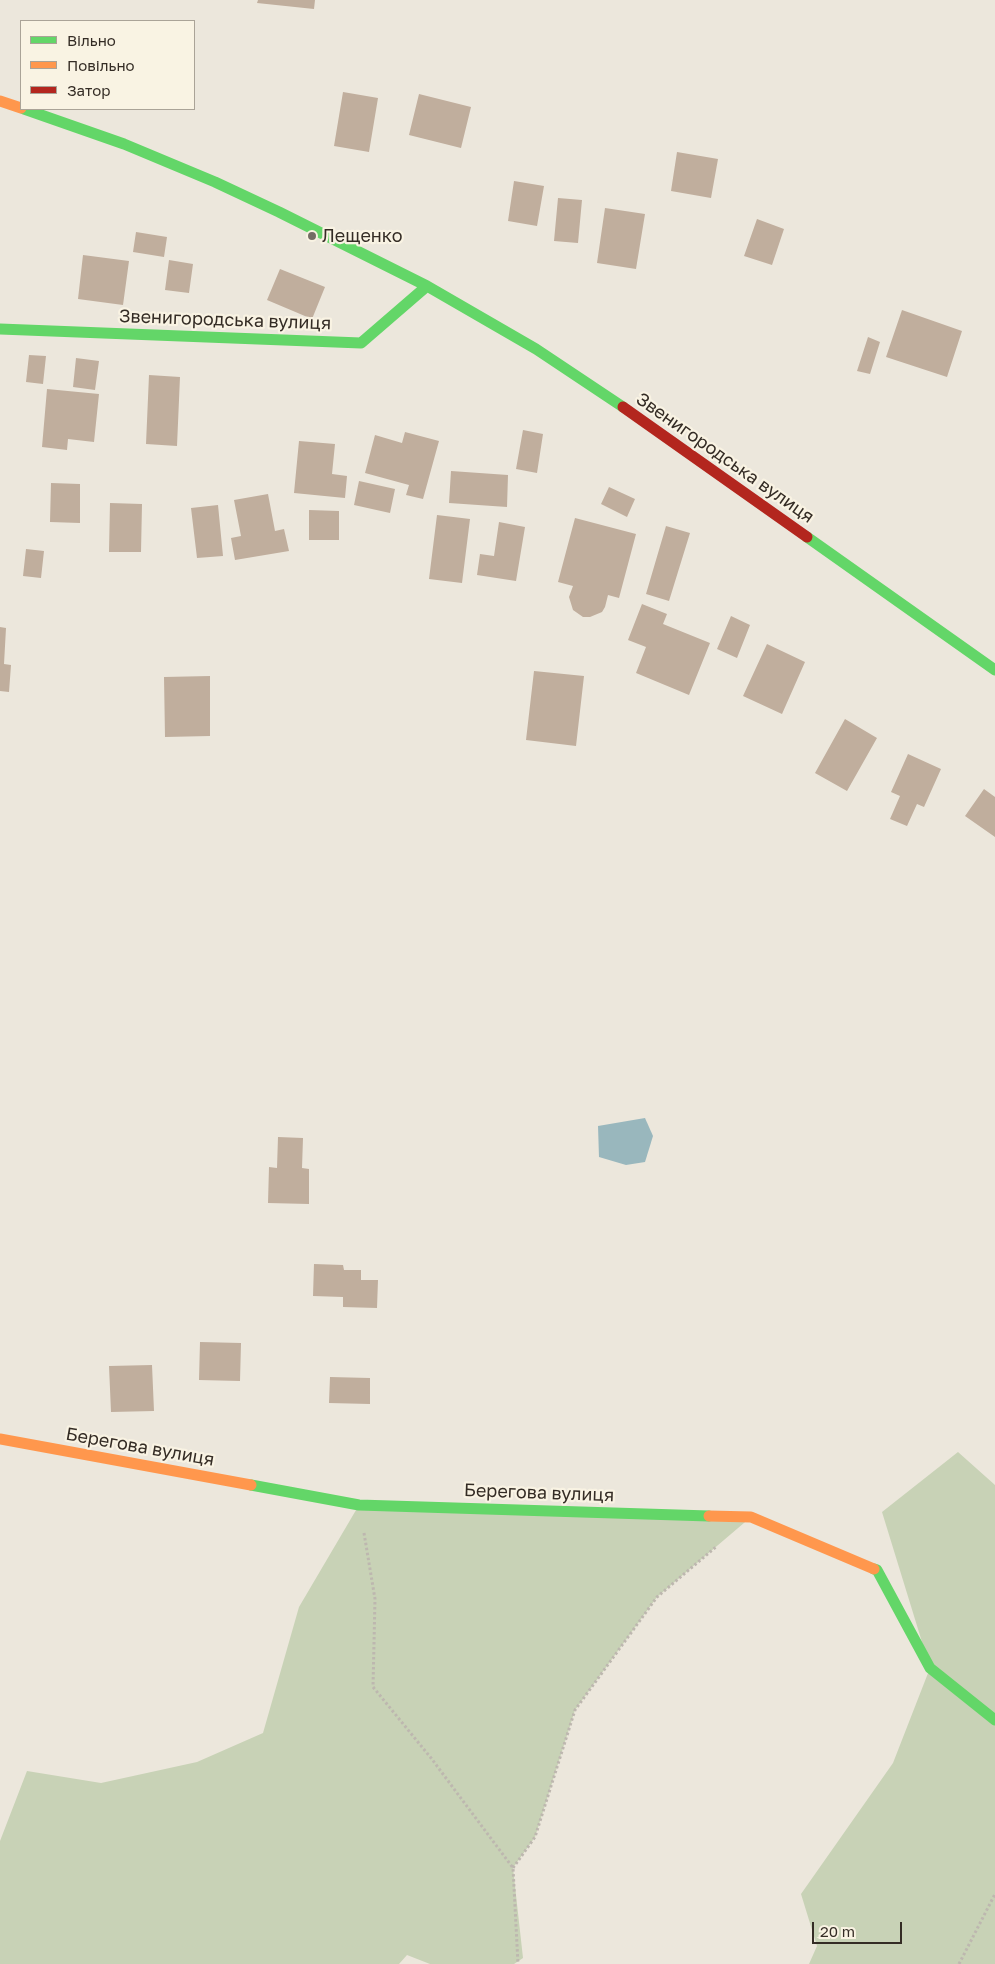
<!DOCTYPE html>
<meta charset="utf-8">
<style>
body{margin:0}
#map{position:relative;width:995px;height:1964px;overflow:hidden;background:#ece7dc;font-family:"Golos Text",sans-serif}
canvas{display:block}
.legend{position:absolute;left:20px;top:20px;width:175px;height:90px;box-sizing:border-box;background:#f9f3e3;border:1px solid #aaa397;margin:0;padding:6px 9px;list-style:none;font-size:15px;color:#342c25}
.legend li{display:flex;align-items:center;gap:10px;height:25px}
.legend b{width:25px;border:1px solid #aaa397}
.scale{position:absolute;left:812px;top:1922px;width:90px;height:22px;box-sizing:border-box;border:2px solid #342c25;border-top:0;padding-left:6px;font-size:15px;line-height:18px;white-space:nowrap;color:#342c25;-webkit-text-stroke:4px #f9f3e3;paint-order:stroke}
</style>
<div id="map">
<canvas width="995" height="1964"></canvas>
<ul class="legend">
<li><b style="height:6px;background:#63d668"></b>Вільно</li>
<li><b style="height:6px;background:#ff974d"></b>Повільно</li>
<li><b style="height:6px;background:#b3261e"></b>Затор</li>
</ul>
<div class="scale">20 m</div>
</div>
<script>
const ctx = document.querySelector('canvas').getContext('2d');
ctx.lineJoin = 'round';
function fill(path, color) {
  ctx.fillStyle = color;
  ctx.fill(path, 'evenodd');
}
function toPath(rows) {
  const path = new Path2D();
  for (const r of rows) {
    path.moveTo(r[0], r[1]);
    for (let i = 2; i < r.length; i += 2) path.lineTo(r[i], r[i + 1]);
  }
  return path;
}
function stroke(path, color, width, dash) {
  ctx.strokeStyle = color;
  ctx.lineWidth = width;
  ctx.lineCap = dash ? 'butt' : 'round';
  ctx.setLineDash(dash || []);
  ctx.stroke(path);
}
function label(font, color, halo, rows, align = 'center') {
  ctx.font = font + ' "Golos Text",sans-serif';
  ctx.lineWidth = 4.5;
  ctx.setLineDash([]);
  ctx.textBaseline = 'middle';
  ctx.strokeStyle = halo;
  ctx.fillStyle = color;
  for (const [text, x, y, turn = 0] of rows) {
    ctx.save();
    ctx.translate(x, y);
    ctx.rotate((+turn || 0) * Math.PI / 180);
    ctx.textAlign = isNaN(turn) ? turn : align;
    if (halo) ctx.strokeText(text, 0, 0);
    ctx.fillText(text, 0, 0);
    ctx.restore();
  }
}
fill(toPath([
 [958,1452,995,1485,995,1964,809,1964,817,1946,801,1894,893,1763,930,1668,882,1512],
 [359,1505,751,1517,657,1597,575,1710,535,1837,513,1868,523,1958,514,1964,430,1964,407,1955,399,1964,0,1964,0,1841,27,1771,101,1783,197,1762,263,1733,299,1607]
]), '#c8d2b6');
fill(toPath([
 [645,1118,653,1136,645,1162,626,1165,599,1157,598,1126]
]), '#99b7bd');
fill(toPath([
 [258,0,315,0,314,9,257,3],
 [343,92,378,98,369,152,334,146],
 [419,94,471,107,461,148,409,135],
 [677,152,718,159,711,198,671,191],
 [514,181,544,186,537,226,508,221],
 [558,198,582,200,578,243,554,241],
 [605,208,645,214,636,269,597,263],
 [757,219,784,229,772,265,744,256],
 [136,232,167,237,164,257,133,252],
 [83,255,129,261,123,305,78,299],
 [169,260,193,264,189,293,165,290],
 [280,269,325,287,312,319,267,300],
 [902,310,962,331,947,377,886,357],
 [868,337,880,342,870,374,857,371],
 [29,355,46,356,43,384,26,382],
 [76,358,99,361,95,390,73,387],
 [149,375,180,377,177,446,146,444],
 [47,389,99,394,94,442,68,439,67,450,42,447],
 [523,430,543,434,537,473,516,469],
 [405,432,439,441,423,499,406,495,409,485,365,473,375,435,402,443],
 [299,441,335,444,332,474,347,476,345,498,294,493],
 [451,471,508,475,507,507,449,503],
 [359,481,395,489,390,513,354,505],
 [51,483,80,484,80,523,50,522],
 [609,487,635,499,627,517,601,504],
 [268,494,275,531,284,529,289,551,235,560,231,538,241,536,234,500],
 [110,503,142,504,141,552,109,552],
 [218,505,223,556,197,558,191,508],
 [309,510,339,511,339,540,309,540],
 [437,515,470,519,462,583,429,579],
 [575,518,636,534,619,598,608,595,605,607,602,612,590,617,583,617,573,610,569,597,573,586,558,582],
 [499,522,525,527,516,581,477,575,480,554,494,556],
 [666,526,690,533,669,601,646,594],
 [26,549,44,551,41,578,23,576],
 [642,604,667,614,663,624,710,643,689,695,636,673,646,647,628,640],
 [731,616,750,625,737,658,717,649],
 [0,627,6,628,4,664,11,665,9,692,0,691],
 [767,644,805,662,782,714,743,696],
 [534,671,584,676,576,746,526,740],
 [210,676,210,736,165,737,164,677],
 [845,719,877,738,847,791,815,773],
 [908,754,941,769,924,807,917,804,907,826,890,819,900,796,891,792],
 [984,789,995,797,995,837,965,816],
 [278,1137,303,1138,302,1168,309,1169,309,1204,268,1203,269,1167,277,1168],
 [314,1264,343,1265,344,1270,361,1270,361,1280,378,1280,377,1308,343,1307,343,1297,313,1296],
 [200,1342,241,1343,240,1381,199,1380],
 [152,1365,154,1411,111,1412,109,1366],
 [330,1377,370,1378,370,1404,329,1403]
]), '#c0ae9d');
stroke(toPath([
 [364,1533,375,1599,373,1687,431,1758,513,1868,518,1964],
 [513,1868,535,1837,575,1710,657,1597,717,1546],
 [959,1964,995,1894]
]), '#bdb7af', 3, [2.5, 2.5]);
stroke(toPath([
 [24,109,124,144,215,182,279,212,427,286,536,349,623,407],
 [0,329,361,343,427,286],
 [807,537,995,670],
 [251,1485,359,1505,709,1516],
 [874,1569,877,1570,930,1668,995,1720]
]), '#63d668', 11);
stroke(toPath([
 [0,101,21,108],
 [0,1439,251,1485],
 [709,1516,751,1517,874,1569]
]), '#ff974d', 11);
stroke(toPath([
 [623,407,807,537]
]), '#b3261e', 11);
for (const [x, y, r, color] of [
 [312,236,5,"#746d65"]
]) {
  const dot = new Path2D();
  dot.arc(x, y, r, 0, 2 * Math.PI);
  ctx.fillStyle = color;
  ctx.fill(dot);
  stroke(dot, '#f9f3e3', 2);
}
label('18px', '#342c25', '#f9f3e3', [
 ["Лещенко",322,236]
], 'left');
label('18px', '#342c25', '#f9f3e3', [
 ["Звенигородська вулиця",225,320,2],
 ["Звенигородська вулиця",725,458,35],
 ["Берегова вулиця",140,1447,10],
 ["Берегова вулиця",539,1493,2]
]);
</script>
